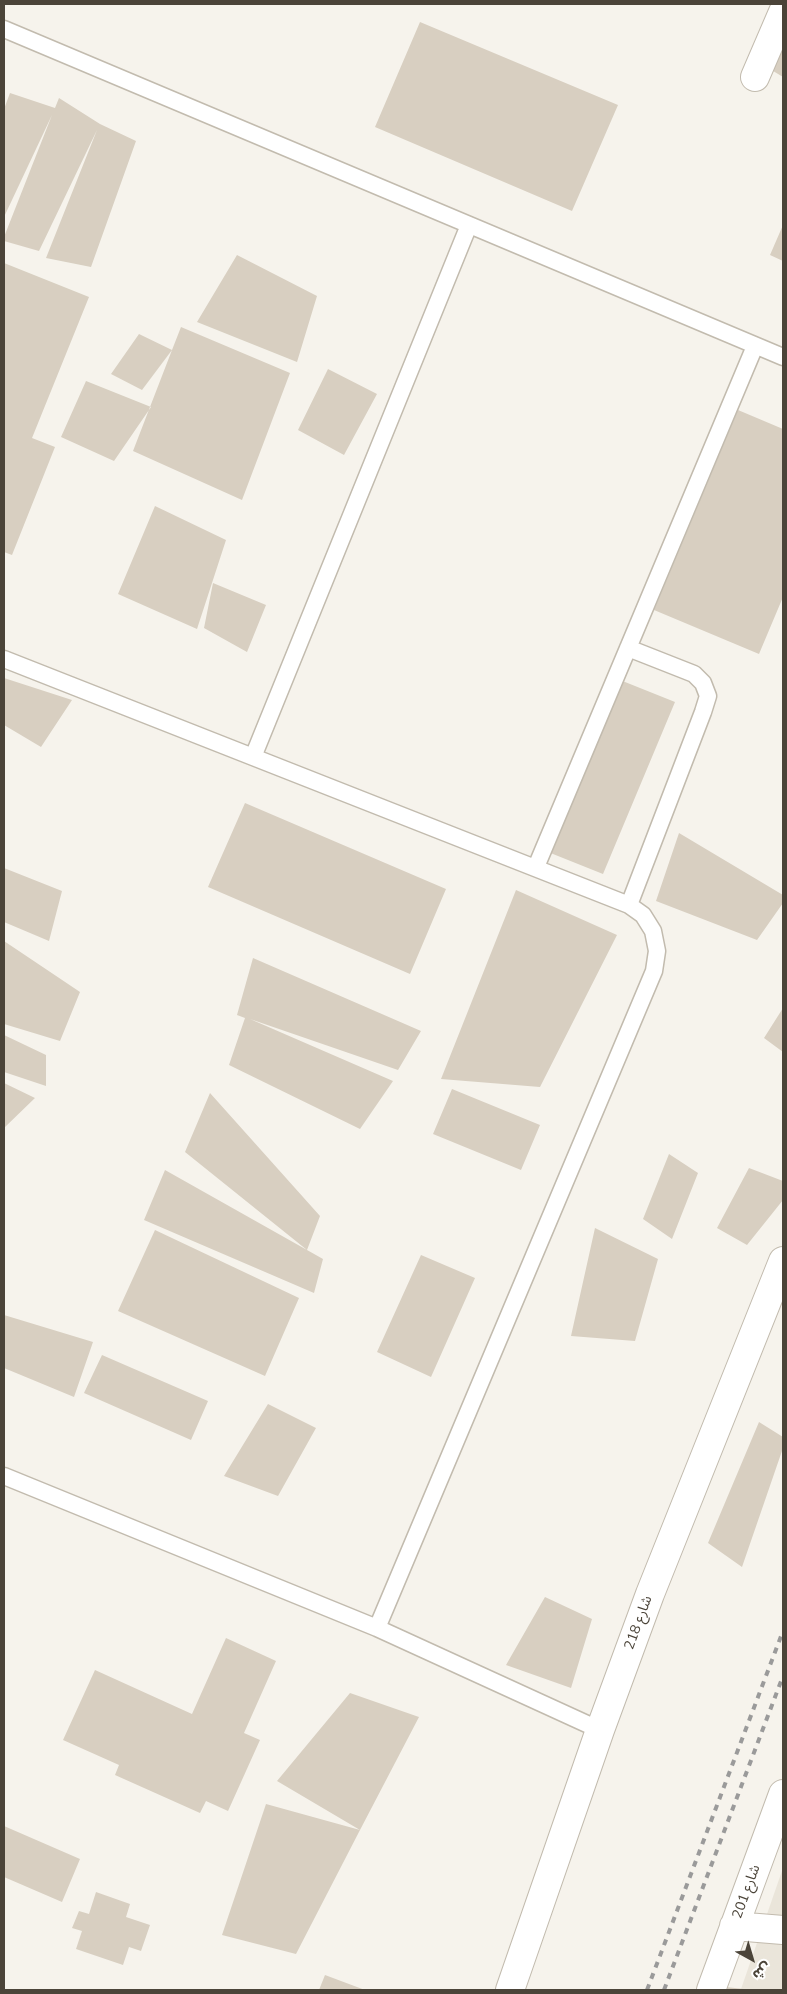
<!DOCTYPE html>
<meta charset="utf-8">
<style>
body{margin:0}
#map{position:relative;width:787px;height:1994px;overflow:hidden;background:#f6f3ec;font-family:"Nunito Sans","Noto Sans Arabic",sans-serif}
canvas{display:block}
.frame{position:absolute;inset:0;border:5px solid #4b4439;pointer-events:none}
.north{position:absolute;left:727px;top:1934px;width:50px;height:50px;-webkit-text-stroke:4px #fff;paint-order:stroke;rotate:141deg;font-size:14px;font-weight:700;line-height:20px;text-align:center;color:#4b4439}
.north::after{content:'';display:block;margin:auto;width:18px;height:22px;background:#4b4439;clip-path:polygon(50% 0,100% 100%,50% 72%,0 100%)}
</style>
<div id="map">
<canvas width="787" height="1994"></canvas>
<div class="frame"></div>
<div class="north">ش</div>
</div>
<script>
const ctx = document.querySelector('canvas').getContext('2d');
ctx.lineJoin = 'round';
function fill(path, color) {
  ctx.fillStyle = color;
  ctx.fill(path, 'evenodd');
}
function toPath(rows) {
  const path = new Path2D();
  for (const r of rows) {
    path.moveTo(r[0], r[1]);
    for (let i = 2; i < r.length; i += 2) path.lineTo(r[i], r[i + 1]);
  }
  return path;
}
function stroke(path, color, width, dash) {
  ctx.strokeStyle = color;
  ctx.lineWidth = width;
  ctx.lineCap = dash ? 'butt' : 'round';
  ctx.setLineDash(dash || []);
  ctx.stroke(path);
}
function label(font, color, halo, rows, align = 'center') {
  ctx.font = font + ' "Nunito Sans","Noto Sans Arabic",sans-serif';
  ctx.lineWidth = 4.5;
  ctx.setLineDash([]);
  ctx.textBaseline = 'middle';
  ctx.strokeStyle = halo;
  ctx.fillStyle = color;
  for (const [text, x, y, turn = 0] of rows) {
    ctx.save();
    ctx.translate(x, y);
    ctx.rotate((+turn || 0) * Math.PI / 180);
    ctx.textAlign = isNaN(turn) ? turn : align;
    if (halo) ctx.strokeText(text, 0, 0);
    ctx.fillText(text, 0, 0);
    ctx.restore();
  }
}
fill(toPath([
 [783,1868,783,1990,741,1990,741,1989]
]), '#eae5da');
fill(toPath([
 [420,22,618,105,572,211,375,127],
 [783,36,783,77,760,63],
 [10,93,55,108,59,98,100,124,136,141,91,267,46,258,97,130,39,251,4,241,4,237,52,115,4,217,4,109],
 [783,225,783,261,770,255],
 [237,255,317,296,297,362,197,322],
 [4,263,89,297,32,438,55,447,12,555,4,552],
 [181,327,290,373,242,500,133,451,172,350,142,390,111,374,139,334,172,350],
 [328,369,377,394,344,455,298,430],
 [86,381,151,407,114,461,61,437],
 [738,410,783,429,783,597,759,654,654,610],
 [155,506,226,540,197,629,118,594],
 [213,583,266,605,247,652,204,628],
 [4,678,72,700,41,747,4,725],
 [620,680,675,702,603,874,548,852],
 [245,803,446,889,410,974,208,887],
 [679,833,783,895,783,903,757,940,656,901],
 [4,868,62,891,49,941,4,922],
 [516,890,617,935,540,1087,441,1079],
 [4,941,80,992,60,1041,4,1024],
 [253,958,421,1031,398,1070,250,1019,393,1081,360,1129,229,1065,245,1018,237,1015],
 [783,1008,783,1052,764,1038],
 [4,1035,46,1055,46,1086,4,1072],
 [4,1083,35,1098,4,1128],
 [452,1089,540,1125,521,1170,433,1134],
 [210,1093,320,1216,307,1250,185,1152],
 [669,1154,698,1173,672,1239,643,1219],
 [749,1168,783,1181,783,1200,747,1245,717,1228],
 [165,1170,323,1259,314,1293,144,1220],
 [595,1228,658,1259,635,1341,571,1336],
 [155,1230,299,1298,265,1376,118,1311],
 [421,1255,475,1278,431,1377,377,1352],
 [4,1315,93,1342,74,1397,4,1368],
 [102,1355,208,1401,191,1440,84,1393],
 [268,1404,316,1428,278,1496,224,1476],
 [759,1422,783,1437,783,1448,742,1567,708,1543],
 [545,1597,592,1619,571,1688,506,1665],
 [226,1638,276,1661,244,1733,260,1740,228,1811,206,1801,200,1813,115,1775,119,1765,63,1740,95,1670,192,1714],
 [350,1693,419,1717,360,1830,296,1954,222,1935,266,1804,360,1830,277,1781],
 [4,1826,80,1859,62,1902,4,1877],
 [96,1892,130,1904,126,1917,150,1925,141,1951,129,1947,123,1965,76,1949,82,1931,72,1928,79,1911,89,1914],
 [325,1975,365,1990,319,1990],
 [698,1984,744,1989,744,1990,696,1990]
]), '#d8cfc1');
const lane = toPath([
 [4,29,783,357],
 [628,648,694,674,703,683,708,696,703,712,629,905],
 [4,659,629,905,643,915,653,931,657,951,654,971,377,1628],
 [253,757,469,225],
 [536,867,755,346],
 [4,1476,377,1628,600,1730]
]);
const street = toPath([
 [755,77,783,12],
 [734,1926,783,1930],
 [510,1990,600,1730,650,1594,783,1261],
 [711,1990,783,1794]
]);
stroke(lane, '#c2bbae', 19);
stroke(street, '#c2bbae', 30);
stroke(lane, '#fff', 16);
stroke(street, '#fff', 28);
stroke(toPath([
 [647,1990,783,1631],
 [664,1990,783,1676]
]), '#9a9a9a', 4, [6, 6]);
label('14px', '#4b4439', '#fff', [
 ["شارع 218",639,1623,-70],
 ["شارع 201",747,1892,-70]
]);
</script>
